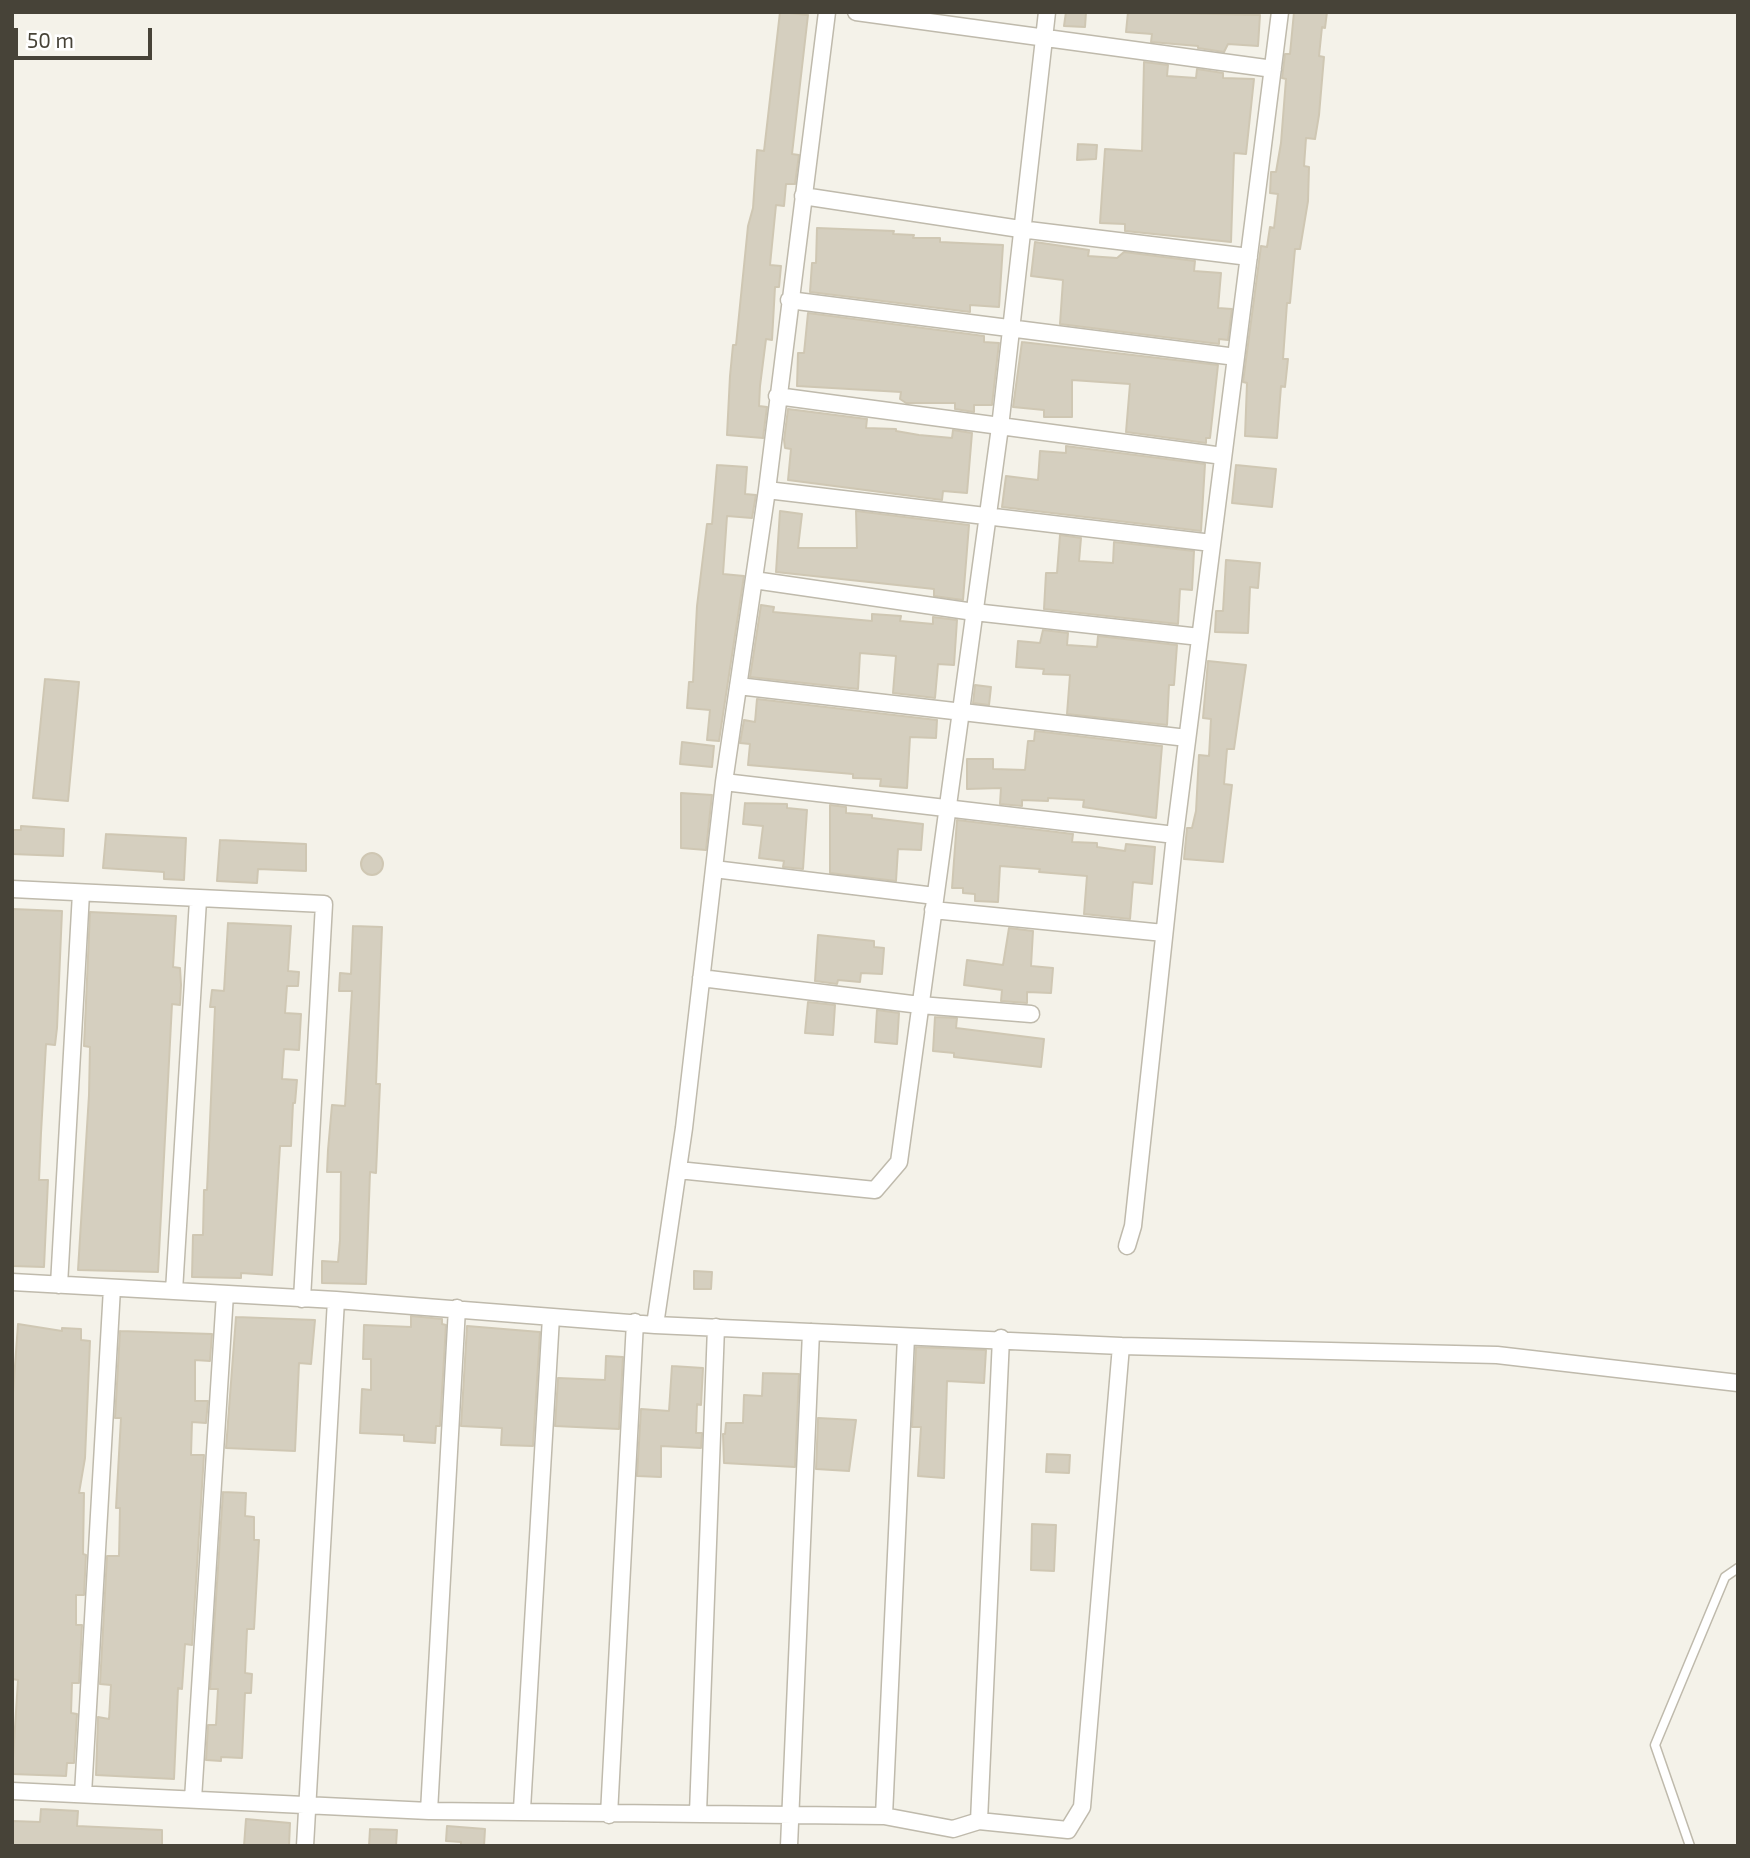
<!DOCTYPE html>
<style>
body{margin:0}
#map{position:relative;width:1750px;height:1858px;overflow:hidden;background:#f4f2e9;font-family:"Exo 2",sans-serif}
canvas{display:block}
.frame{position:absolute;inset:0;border:14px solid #474338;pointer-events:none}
.scale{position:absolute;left:14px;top:28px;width:138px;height:32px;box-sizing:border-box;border:4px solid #474338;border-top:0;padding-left:9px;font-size:21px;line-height:24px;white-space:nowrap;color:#474338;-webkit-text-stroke:5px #fff;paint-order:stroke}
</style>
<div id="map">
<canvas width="1750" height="1858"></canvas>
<div class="frame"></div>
<div class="scale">50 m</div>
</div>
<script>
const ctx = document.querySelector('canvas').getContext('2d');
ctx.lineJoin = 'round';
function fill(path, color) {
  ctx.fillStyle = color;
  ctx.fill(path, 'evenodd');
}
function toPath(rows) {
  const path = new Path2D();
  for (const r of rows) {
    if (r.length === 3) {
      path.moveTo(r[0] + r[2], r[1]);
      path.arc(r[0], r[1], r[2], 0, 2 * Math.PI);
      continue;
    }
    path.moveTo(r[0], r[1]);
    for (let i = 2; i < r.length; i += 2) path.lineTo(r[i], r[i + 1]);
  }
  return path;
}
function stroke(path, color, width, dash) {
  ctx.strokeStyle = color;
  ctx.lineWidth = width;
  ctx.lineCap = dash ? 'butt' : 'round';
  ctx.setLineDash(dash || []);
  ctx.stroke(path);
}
const building = toPath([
 [780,12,808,15,792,154,799,155,795,184,786,184,784,206,776,205,770,265,781,266,779,287,775,287,772,340,766,339,760,386,759,406,767,407,763,438,727,435,730,376,733,345,736,345,748,226,753,208,757,150,764,151,780,12],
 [1066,12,1086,12,1085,27,1064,26,1066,12],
 [1128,12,1260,15,1258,46,1228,44,1224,52,1198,48,1198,46,1151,42,1152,34,1126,32,1128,12],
 [1294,12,1327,12,1325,28,1322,27,1319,56,1324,57,1319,115,1315,139,1306,138,1304,166,1309,167,1308,201,1300,249,1295,249,1290,303,1287,303,1283,359,1288,359,1285,387,1281,386,1277,438,1245,436,1247,383,1243,382,1261,246,1267,247,1270,227,1274,228,1278,194,1270,193,1271,172,1276,172,1281,143,1286,79,1282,78,1285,54,1290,54,1294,12],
 [1144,62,1168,65,1167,76,1196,78,1197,69,1223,73,1223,78,1254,79,1246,154,1234,153,1231,242,1125,231,1125,224,1100,223,1105,149,1142,151,1144,62],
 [1078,144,1097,145,1096,159,1077,160,1078,144],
 [817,228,894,231,893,234,914,235,913,238,940,238,940,242,1003,245,999,307,970,305,970,312,810,292,812,263,816,263,817,228],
 [1035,242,1089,250,1088,256,1117,258,1124,252,1195,261,1194,271,1221,273,1218,308,1232,309,1228,340,1219,339,1219,344,1060,324,1063,280,1031,276,1035,242],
 [808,313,969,334,984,336,984,342,999,343,992,405,974,405,974,412,955,409,955,403,906,403,900,399,901,392,797,386,798,353,804,353,808,313],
 [1022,342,1218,365,1210,438,1206,438,1206,443,1126,432,1130,384,1072,380,1072,417,1044,417,1044,410,1013,407,1022,342],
 [788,409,867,419,866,428,896,429,896,431,919,435,952,438,953,430,972,433,967,493,943,491,942,500,788,480,791,449,785,448,784,440,788,409],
 [1066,446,1205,464,1201,531,1002,507,1006,476,1038,480,1040,451,1066,453,1066,446],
 [717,465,747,467,745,494,756,495,752,518,727,516,723,574,744,576,719,741,707,740,710,710,687,708,689,682,693,682,697,606,707,524,712,524,717,465],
 [1236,465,1276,469,1272,507,1232,503,1236,465],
 [780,511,802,514,798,548,857,548,856,511,969,525,963,600,934,596,934,589,776,572,780,511],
 [1060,535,1081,538,1079,561,1113,563,1114,542,1194,551,1192,590,1180,589,1178,624,1044,609,1046,573,1057,573,1060,535],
 [1226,560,1260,563,1258,588,1250,587,1248,633,1215,632,1216,611,1223,611,1226,560],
 [761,605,774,607,773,612,872,621,872,614,901,616,900,621,933,624,933,617,957,620,954,665,938,664,935,698,893,693,896,656,860,653,858,689,750,677,761,605],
 [1043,630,1068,633,1067,645,1097,647,1098,636,1177,645,1174,685,1169,685,1167,725,1067,714,1070,675,1043,674,1044,669,1016,667,1018,641,1040,643,1043,630],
 [1208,661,1246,665,1234,749,1227,749,1224,784,1232,785,1223,862,1184,859,1187,828,1192,828,1196,811,1199,755,1209,756,1211,719,1203,718,1208,661],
 [45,679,79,682,68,801,33,798,45,679],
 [975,685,991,687,989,705,973,703,975,685],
 [757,699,937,720,936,738,910,737,907,788,880,786,881,779,853,778,853,774,748,765,750,744,740,743,744,720,755,722,757,699],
 [1035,731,1162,746,1156,818,1083,807,1084,800,1048,798,1048,801,1022,800,1022,806,1000,804,1001,788,967,789,967,759,993,759,993,769,1025,770,1028,741,1034,741,1035,731],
 [682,742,714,746,712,767,680,764,682,742],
 [681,793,712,795,706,850,681,848,681,793],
 [745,803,787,804,787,808,807,810,803,869,783,867,784,861,759,858,763,826,743,824,745,803],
 [830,805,846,807,846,813,872,815,872,818,923,824,921,850,898,849,896,881,830,873,830,805],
 [957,820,1073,834,1072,842,1097,843,1097,847,1125,851,1126,844,1155,847,1152,884,1133,882,1130,919,1084,914,1087,876,1039,872,1040,869,1000,866,998,902,975,901,975,894,963,893,963,888,952,888,957,820],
 [21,826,64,829,63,856,12,854,12,830,21,830,21,826],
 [106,834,186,838,184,880,164,879,164,872,103,868,106,834],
 [220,840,306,844,306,871,258,869,257,883,217,881,220,840],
 [372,864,11],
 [12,909,62,911,57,1028,55,1045,46,1044,41,1133,39,1180,48,1180,44,1267,12,1266,12,909],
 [90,912,176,916,173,967,180,968,181,985,180,1005,172,1004,158,1272,78,1270,89,1095,90,1047,84,1046,90,912],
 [228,923,291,926,288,971,299,972,298,986,287,986,285,1013,301,1014,299,1050,284,1049,282,1079,297,1080,295,1103,293,1103,291,1146,280,1146,272,1275,241,1273,241,1278,192,1277,193,1235,203,1235,204,1190,207,1190,215,1007,210,1007,212,990,224,991,228,923],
 [353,926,382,927,376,1084,380,1084,376,1173,370,1172,366,1284,322,1283,322,1261,338,1262,340,1240,341,1172,327,1172,328,1150,332,1105,345,1106,352,991,339,991,340,973,351,974,353,926],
 [1009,928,1033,931,1031,966,1053,968,1051,993,1027,992,1027,1003,1001,1001,1002,990,964,985,967,960,1003,965,1009,928],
 [818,935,874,941,874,947,884,948,882,974,861,973,860,982,838,980,837,984,815,981,818,935],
 [808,1002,835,1005,833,1035,805,1033,808,1002],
 [877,1010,899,1013,897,1044,875,1042,877,1010],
 [935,1017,957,1018,956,1028,1044,1039,1041,1067,954,1057,954,1053,933,1051,935,1017],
 [694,1271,712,1272,711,1289,694,1289,694,1271],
 [411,1316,442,1319,442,1324,446,1325,440,1426,436,1426,435,1443,404,1441,404,1435,360,1433,362,1389,371,1390,371,1359,363,1359,364,1325,411,1327,411,1316],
 [236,1317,315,1320,311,1364,299,1363,295,1451,226,1448,236,1317],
 [18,1324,62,1331,62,1328,81,1329,81,1340,90,1341,85,1458,79,1493,84,1493,83,1554,86,1555,84,1595,76,1595,76,1625,82,1625,79,1683,72,1683,71,1713,77,1714,74,1763,67,1763,66,1776,12,1774,18,1680,12,1679,12,1407,18,1324],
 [467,1326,540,1332,533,1446,501,1445,502,1428,461,1426,467,1326],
 [120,1331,212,1334,210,1361,195,1360,195,1401,208,1401,206,1423,192,1422,191,1455,204,1455,192,1645,185,1644,182,1689,178,1688,174,1779,96,1775,98,1717,109,1719,111,1685,100,1684,107,1556,119,1556,120,1508,116,1508,121,1418,115,1418,120,1331],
 [916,1347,986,1350,984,1383,947,1381,944,1478,918,1476,921,1427,912,1427,916,1347],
 [606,1356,623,1357,619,1429,555,1426,558,1378,605,1380,606,1356],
 [672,1366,703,1368,701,1405,697,1404,696,1433,702,1433,701,1448,661,1446,661,1477,637,1476,641,1409,669,1411,672,1366],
 [763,1373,799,1374,795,1467,724,1463,723,1434,725,1434,726,1423,743,1423,744,1395,762,1396,763,1373],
 [818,1418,856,1420,849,1471,816,1469,818,1418],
 [1047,1454,1070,1455,1069,1473,1046,1472,1047,1454],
 [223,1492,246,1493,245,1516,254,1517,254,1540,259,1540,254,1629,247,1629,245,1673,252,1674,251,1693,245,1693,242,1758,221,1757,221,1761,206,1760,208,1725,216,1725,218,1689,210,1689,223,1492],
 [1032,1524,1056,1525,1054,1571,1031,1570,1032,1524],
 [41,1809,78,1811,77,1826,162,1830,162,1846,12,1846,12,1821,40,1822,41,1809],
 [246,1819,290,1823,289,1846,244,1846,246,1819],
 [447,1826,485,1829,484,1846,461,1846,461,1842,446,1841,447,1826],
 [370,1829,397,1830,396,1846,369,1846,370,1829]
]);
fill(building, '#d5cfbf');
stroke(building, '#cfc7b3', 2);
const lane = toPath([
 [1690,1846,1655,1745,1725,1577,1738,1568]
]);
const street = toPath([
 [856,12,1273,69],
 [803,196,1020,229,1249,257],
 [789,300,1236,357],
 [777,396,1223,456],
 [767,490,1212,543],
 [754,580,974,612,1200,637],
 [738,686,1187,738],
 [724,782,1175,835],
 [714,869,935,896],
 [12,889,324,904,302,1299],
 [933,910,1164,933],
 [701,978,920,1005,1031,1014],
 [678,1170,875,1190,899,1162,1000,427,1047,12],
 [1127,1246,1133,1226,1175,835,1280,12],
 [12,1282,336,1300,655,1325,1121,1346,1497,1355,1738,1383],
 [59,1285,81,893],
 [174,1291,198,900],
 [655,1325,684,1128,724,782,767,490,827,12],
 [12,1791,429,1811,884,1816,953,1829,979,1821,1001,1338],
 [83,1794,112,1288],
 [193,1799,225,1294],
 [522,1809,551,1317],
 [429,1811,457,1308],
 [698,1813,716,1327],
 [609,1815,635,1322],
 [884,1816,906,1337],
 [979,1821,1068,1830,1082,1807,1121,1346],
 [305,1846,336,1300],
 [789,1846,811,1332]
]);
stroke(lane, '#bfbaac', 11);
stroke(street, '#bfbaac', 19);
stroke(lane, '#fff', 8);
stroke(street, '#fff', 16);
</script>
